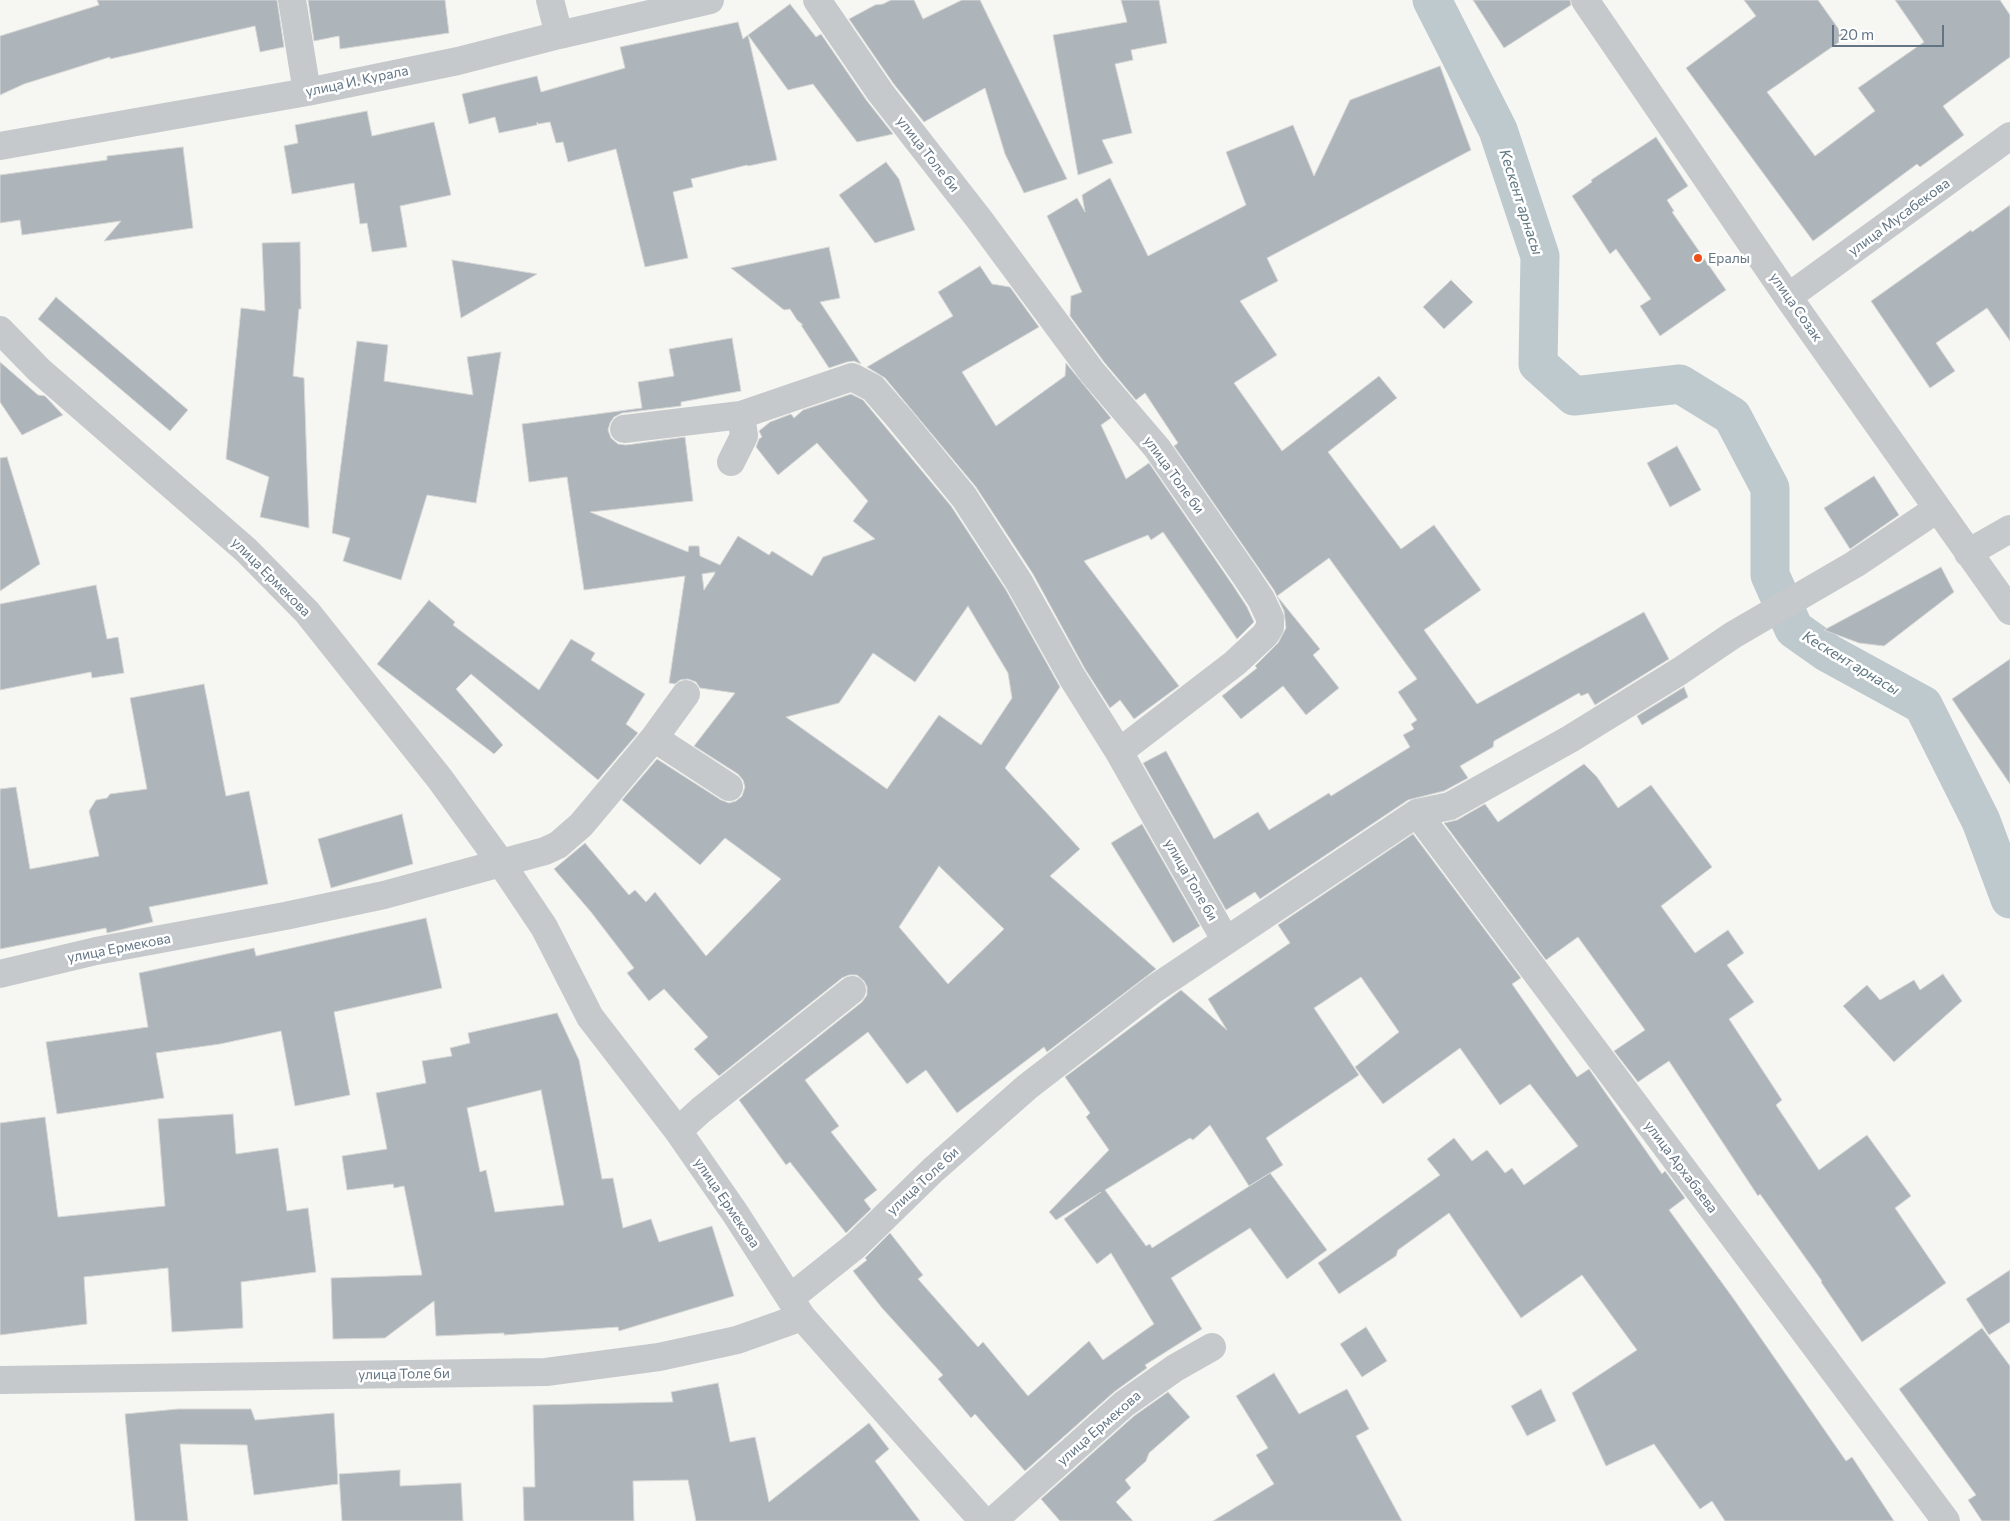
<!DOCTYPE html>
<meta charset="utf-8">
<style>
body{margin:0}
#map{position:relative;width:2010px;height:1521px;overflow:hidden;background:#f6f6f2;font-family:Commissioner,sans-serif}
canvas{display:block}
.scale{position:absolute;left:1832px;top:25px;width:112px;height:22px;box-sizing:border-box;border:2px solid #637585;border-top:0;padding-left:6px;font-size:15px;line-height:18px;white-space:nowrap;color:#637585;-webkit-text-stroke:4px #fff;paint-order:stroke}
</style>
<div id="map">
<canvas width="2010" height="1521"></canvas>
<div class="scale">20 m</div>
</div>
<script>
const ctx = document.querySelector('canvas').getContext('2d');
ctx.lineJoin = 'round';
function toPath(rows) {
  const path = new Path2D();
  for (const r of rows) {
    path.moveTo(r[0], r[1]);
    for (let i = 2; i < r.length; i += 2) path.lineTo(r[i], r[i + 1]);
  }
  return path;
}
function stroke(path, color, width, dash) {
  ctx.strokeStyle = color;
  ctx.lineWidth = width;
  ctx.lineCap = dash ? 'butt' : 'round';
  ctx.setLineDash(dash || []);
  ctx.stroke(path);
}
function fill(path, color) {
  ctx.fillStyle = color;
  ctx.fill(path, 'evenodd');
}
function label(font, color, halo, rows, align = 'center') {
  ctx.font = font + ' Commissioner,sans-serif';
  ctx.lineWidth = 5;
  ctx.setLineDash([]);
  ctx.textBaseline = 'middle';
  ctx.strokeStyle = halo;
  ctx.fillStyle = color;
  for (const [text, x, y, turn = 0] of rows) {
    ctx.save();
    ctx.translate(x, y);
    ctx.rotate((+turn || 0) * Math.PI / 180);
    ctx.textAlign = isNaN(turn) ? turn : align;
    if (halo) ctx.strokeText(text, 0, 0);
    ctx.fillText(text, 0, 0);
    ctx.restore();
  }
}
stroke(toPath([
 [1432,0,1498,130,1540,256,1538,364,1574,396,1680,384,1732,416,1770,488,1770,575,1794,629,1828,653,1923,705,1981,821,2010,899]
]), '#bec9ce', 39);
const building = toPath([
 [97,0,277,0,284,47,260,52,255,26,110,59,110,57,24,84,0,95,0,36,99,5,97,0],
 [308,0,445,0,449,33,340,49,339,36,314,41,308,0],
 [891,0,914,0,923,19,962,0,980,0,1067,179,1024,193,1005,154,985,88,924,122,893,83,849,19,875,5,883,4,891,0],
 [1121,0,1159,0,1167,43,1131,50,1133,60,1115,64,1132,133,1102,140,1113,163,1078,175,1053,35,1127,22,1121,0],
 [1473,0,1570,0,1571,5,1504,48,1473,0],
 [1744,0,1818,0,1845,38,1767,92,1815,156,1875,111,1858,88,1924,42,1895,0,2000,0,2010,15,2010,57,1943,106,1964,135,1920,167,1917,164,1813,241,1686,68,1756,16,1744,0],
 [790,4,816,37,821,34,867,101,893,134,857,142,813,84,788,90,748,35,790,4],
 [738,22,743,39,748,35,777,160,748,166,747,165,691,179,693,187,673,192,688,258,645,267,616,149,568,162,563,142,556,143,550,122,538,124,537,122,537,125,499,133,495,117,469,124,462,94,537,76,541,92,625,68,620,47,738,22],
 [1440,66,1471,150,1267,258,1278,281,1240,301,1277,355,1234,383,1282,451,1379,376,1397,398,1328,452,1401,549,1434,525,1481,590,1424,630,1477,704,1644,612,1669,659,1595,705,1588,693,1581,696,1579,693,1494,741,1493,747,1460,766,1468,778,1444,791,1408,800,1260,899,1255,892,1226,910,1143,763,1166,751,1214,839,1258,812,1269,830,1329,793,1331,796,1410,747,1403,735,1414,729,1411,724,1417,720,1398,692,1417,679,1329,558,1277,596,1320,649,1313,655,1339,688,1306,715,1283,686,1241,719,1222,696,1257,668,1255,666,1278,643,1286,628,1284,611,1274,590,1174,446,1178,443,1145,393,1136,400,1104,362,1070,316,1071,296,1082,292,1047,216,1077,198,1085,212,1082,195,1110,178,1148,256,1246,205,1226,152,1293,125,1314,176,1350,100,1440,66],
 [367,111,372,136,434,122,451,195,400,206,407,247,372,252,367,223,360,224,354,183,292,194,284,146,298,143,295,125,367,111],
 [1656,137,1688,186,1667,200,1674,211,1672,212,1726,290,1660,336,1640,306,1651,299,1616,249,1610,254,1572,196,1592,182,1591,180,1656,137],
 [183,147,193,228,104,241,121,221,22,235,20,220,0,223,0,175,107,160,107,156,183,147],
 [886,162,899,179,915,230,875,243,839,195,886,162],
 [2010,205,2010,341,1987,308,1936,343,1955,371,1930,388,1871,301,1971,230,1972,232,2010,205],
 [300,242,301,309,299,309,293,376,304,378,309,528,260,517,269,477,226,459,241,308,265,311,262,243,300,242],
 [829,247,840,298,820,302,861,364,854,361,847,362,829,368,801,325,803,325,797,320,790,309,784,310,731,268,829,247],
 [452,260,537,274,461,318,452,260],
 [980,266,992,284,1010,287,1039,327,962,372,996,426,1065,376,1066,363,1111,418,1101,425,1126,479,1149,463,1232,584,1247,607,1254,622,1237,639,1163,532,1151,540,1148,535,1084,561,1179,686,1134,719,1120,700,1110,708,1085,669,1033,574,976,487,885,378,867,367,953,316,938,292,980,266],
 [1451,280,1473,302,1444,329,1423,307,1451,280],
 [56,297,188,410,170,431,38,319,56,297],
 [732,338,741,391,681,402,681,406,622,413,614,417,610,423,608,430,611,438,618,444,626,445,685,437,693,501,590,512,688,552,689,546,699,546,700,556,720,565,738,536,769,555,772,551,812,576,823,557,875,539,853,521,868,501,817,443,778,475,756,447,759,439,762,437,759,431,770,422,791,414,794,418,803,410,851,394,863,400,951,506,1006,590,1060,687,1005,768,1080,849,1050,876,1156,969,1047,1052,1044,1047,957,1113,926,1070,907,1084,868,1032,805,1080,839,1126,831,1132,877,1190,864,1200,871,1209,846,1233,790,1162,786,1165,739,1100,862,1002,867,995,867,987,864,981,857,975,849,975,842,978,719,1076,694,1049,708,1037,664,989,649,1001,627,973,634,968,591,912,554,869,585,843,629,895,635,890,646,902,655,892,706,956,781,879,725,838,700,865,622,800,657,759,721,800,729,803,736,801,742,796,745,787,743,780,738,774,694,746,735,693,700,688,696,682,688,679,680,680,675,684,669,683,685,576,584,590,567,477,529,482,522,424,642,408,638,382,674,376,669,349,732,338],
 [715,572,714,575,704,590,702,574,715,572],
 [968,606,1008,673,1012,698,981,745,939,715,887,789,786,717,839,703,873,653,915,682,968,606],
 [939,866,1004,929,948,984,899,927,939,866],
 [357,341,388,345,384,381,473,395,467,357,501,352,476,503,427,495,401,580,343,561,350,538,332,533,357,341],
 [0,362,38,395,45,396,63,415,22,435,0,402,0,362],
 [1677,446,1701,490,1670,507,1647,463,1677,446],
 [7,457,40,564,0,591,0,458,7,457],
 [1874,476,1899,515,1850,549,1824,508,1874,476],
 [1941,567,1954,592,1884,646,1859,643,1824,630,1941,567],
 [96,585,107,639,118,637,124,673,92,678,91,672,0,690,0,604,96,585],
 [429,600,455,622,453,625,539,690,571,639,595,653,591,660,645,694,626,724,638,733,598,780,471,674,456,689,503,745,494,754,377,664,429,600],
 [2010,659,2010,784,1952,699,2010,659],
 [204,684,226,796,249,791,268,884,149,907,153,922,107,933,106,928,0,949,0,789,16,787,30,869,99,856,89,811,96,800,107,798,110,794,147,789,130,698,204,684],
 [1684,687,1688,697,1642,725,1637,716,1684,687],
 [1584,764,1597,777,1618,808,1651,785,1712,867,1661,906,1695,953,1728,930,1744,953,1727,965,1754,1002,1729,1019,1782,1100,1776,1105,1819,1170,1867,1135,1911,1196,1895,1208,1946,1283,1862,1342,1821,1282,1822,1281,1760,1194,1758,1196,1669,1061,1638,1082,1614,1051,1645,1030,1578,937,1546,960,1444,823,1457,820,1485,804,1498,822,1584,764],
 [402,814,413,864,331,888,318,839,402,814],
 [1142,824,1200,926,1173,943,1111,843,1142,824],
 [1413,834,1521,978,1512,984,1577,1077,1589,1069,1662,1174,1665,1171,1685,1198,1669,1210,1733,1298,1846,1461,1852,1457,1894,1521,1725,1521,1712,1501,1700,1509,1654,1444,1606,1466,1572,1393,1637,1350,1582,1275,1521,1318,1449,1213,1398,1250,1396,1256,1339,1294,1318,1263,1440,1175,1427,1159,1454,1138,1472,1161,1487,1150,1505,1173,1512,1168,1524,1185,1578,1146,1530,1084,1500,1105,1460,1048,1383,1104,1355,1067,1399,1032,1361,977,1314,1008,1359,1075,1266,1138,1283,1165,1249,1186,1210,1125,1193,1140,1190,1138,1105,1190,1146,1246,1150,1244,1152,1248,1270,1173,1327,1250,1287,1279,1250,1228,1171,1278,1202,1329,1145,1365,1147,1368,1114,1392,1025,1471,975,1414,971,1418,938,1379,943,1375,882,1308,853,1271,867,1260,865,1258,890,1233,923,1275,918,1279,978,1347,983,1342,1028,1396,1089,1341,1103,1360,1154,1324,1111,1253,1097,1264,1064,1219,1101,1192,1056,1220,1049,1212,1109,1150,1086,1117,1090,1113,1065,1077,1181,990,1227,1030,1208,999,1290,943,1278,925,1413,834],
 [426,918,442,988,334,1012,350,1095,295,1106,281,1031,220,1044,156,1053,164,1098,57,1114,46,1042,148,1027,139,973,254,948,256,956,426,918],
 [1943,974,1962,1001,1894,1062,1843,1006,1867,985,1880,1000,1914,980,1920,990,1943,974],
 [557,1013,579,1060,602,1179,613,1178,623,1228,651,1219,659,1242,712,1226,734,1296,619,1331,618,1327,504,1335,504,1333,436,1336,434,1301,385,1338,333,1339,331,1278,422,1275,404,1186,394,1188,393,1184,347,1190,342,1156,387,1149,376,1093,426,1083,422,1061,452,1056,450,1048,470,1043,468,1033,557,1013],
 [541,1090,564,1205,495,1212,486,1170,480,1172,467,1108,541,1090],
 [233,1114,236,1154,278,1148,287,1211,308,1208,316,1272,241,1282,243,1328,172,1332,168,1268,84,1277,87,1324,0,1335,0,1123,45,1117,58,1217,165,1206,158,1119,233,1114],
 [2010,1270,2010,1322,1989,1335,1966,1299,2010,1270],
 [1366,1327,1387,1361,1362,1377,1340,1344,1366,1327],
 [1982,1328,2010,1366,2010,1521,1982,1521,1968,1500,1976,1495,1899,1389,1982,1328],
 [1274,1373,1299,1414,1347,1389,1369,1429,1356,1436,1402,1521,1213,1521,1274,1484,1256,1455,1268,1448,1236,1396,1274,1373],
 [718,1383,730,1442,755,1437,769,1502,869,1423,889,1449,875,1461,920,1521,696,1521,688,1480,633,1481,634,1521,524,1521,523,1487,535,1487,533,1405,673,1402,671,1392,718,1383],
 [1541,1389,1556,1421,1527,1436,1511,1406,1541,1389],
 [1168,1392,1190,1417,1149,1453,1146,1461,1125,1480,1131,1488,1116,1502,1133,1521,1060,1521,1041,1499,1134,1416,1168,1392],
 [178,1409,251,1409,255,1420,334,1413,338,1484,254,1495,247,1445,180,1444,188,1521,135,1521,125,1414,178,1409],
 [400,1470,400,1486,461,1483,463,1521,342,1521,339,1474,400,1470]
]);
fill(building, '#adb5bb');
stroke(building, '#d7d7d5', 1);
stroke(toPath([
 [292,0,307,92],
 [550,0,559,35],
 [817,0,880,92,979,219,1092,372,1157,448,1245,575,1261,599,1270,618,1270,627,1265,635,1235,663,1119,752],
 [1585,0,1788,297,2010,611],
 [0,146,307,92,458,61,559,35,710,0],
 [1788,297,2010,136],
 [0,330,39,370,246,550,307,612,440,779,501,863,544,927,590,1017,678,1131,735,1213,802,1317,983,1521],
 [624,429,741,415,852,377,873,388,900,419,964,497,1019,582,1072,677,1119,752,1226,941],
 [731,462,744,436,741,415],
 [1968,553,2010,529],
 [654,738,729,787],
 [1417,813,1946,1521],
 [0,974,96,951,285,916,384,895,545,851,558,845,581,825,654,738,686,694],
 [678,1131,701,1110,852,990],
 [790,1298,855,1246,933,1170,1027,1087,1154,989,1417,813,1450,806,1570,739,1680,671,1733,635,1855,564,1937,509],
 [0,1380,546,1372,659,1357,737,1340,802,1317],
 [993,1521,1124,1404,1175,1368,1212,1347]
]), '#c5c9cc', 28);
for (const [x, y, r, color] of [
 [1698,258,5,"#ef5018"]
]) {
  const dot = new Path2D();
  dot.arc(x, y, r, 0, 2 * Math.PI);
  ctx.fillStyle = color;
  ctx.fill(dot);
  stroke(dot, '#fff', 2);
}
label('14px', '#637585', '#fff', [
 ["улица И. Курала",357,81,-12],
 ["улица Толе би",928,154,52],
 ["улица Мусабекова",1899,217,-36],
 ["улица Созак",1796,307,55],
 ["улица Толе би",1174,475,54],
 ["улица Ермекова",271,577,45],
 ["улица Толе би",1191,880,60],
 ["улица Ермекова",119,948,-11],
 ["улица Архабаева",1681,1167,53],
 ["улица Толе би",923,1181,-43],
 ["улица Ермекова",727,1203,56],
 ["улица Толе би",404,1374,-1],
 ["улица Ермекова",1099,1428,-41]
]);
label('14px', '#637585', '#fff', [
 ["Ералы",1708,258]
], 'left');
label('italic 15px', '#5e7782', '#fff', [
 ["Кескент арнасы",1521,202,72],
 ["Кескент арнасы",1851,663,31]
]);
</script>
